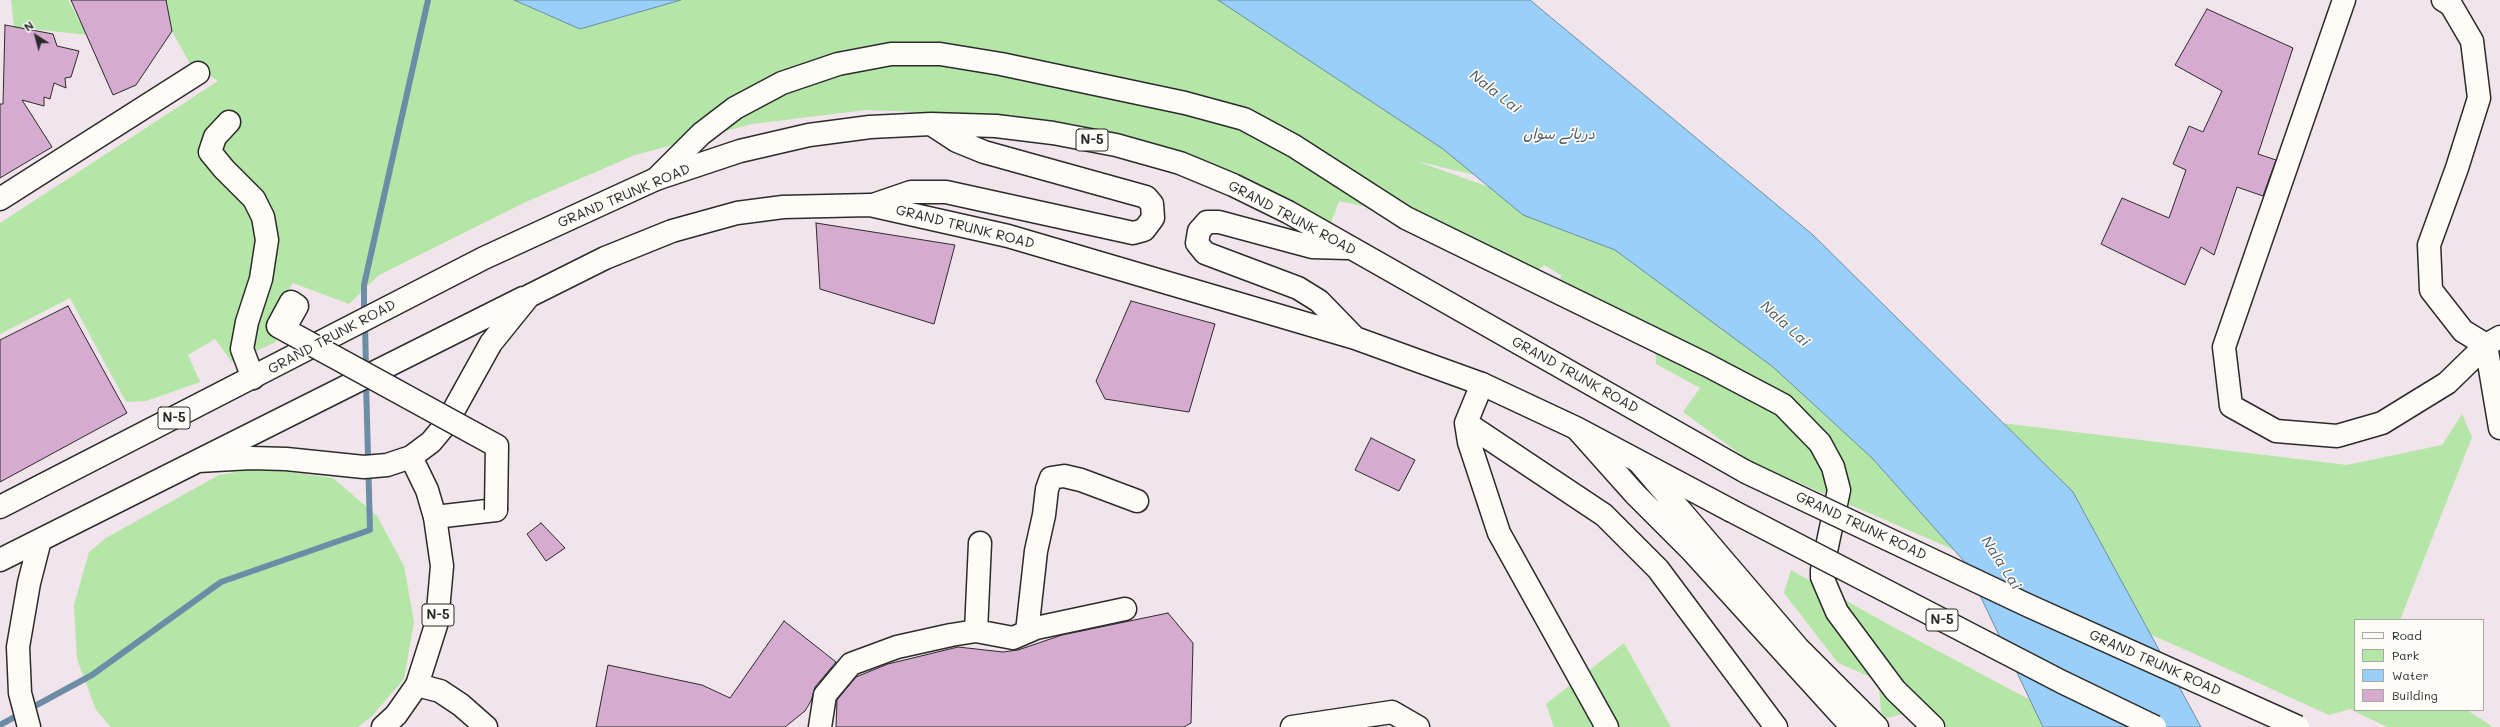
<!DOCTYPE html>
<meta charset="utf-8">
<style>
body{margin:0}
#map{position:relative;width:2500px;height:727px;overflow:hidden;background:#f1e4eb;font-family:Mali,sans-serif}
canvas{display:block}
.legend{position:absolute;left:2354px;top:619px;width:130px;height:92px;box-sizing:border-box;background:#fdfcf7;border:1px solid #a9a8a5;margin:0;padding:5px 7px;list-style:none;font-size:12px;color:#2b2b2b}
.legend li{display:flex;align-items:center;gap:8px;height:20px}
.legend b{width:20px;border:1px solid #a9a8a5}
.north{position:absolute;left:16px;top:16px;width:40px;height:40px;-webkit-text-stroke:3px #fdfcf7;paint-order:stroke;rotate:324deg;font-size:11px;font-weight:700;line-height:16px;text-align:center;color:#2b2b2b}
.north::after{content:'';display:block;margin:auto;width:14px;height:18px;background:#2b2b2b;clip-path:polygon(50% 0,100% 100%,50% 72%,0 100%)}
</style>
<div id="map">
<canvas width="2500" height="727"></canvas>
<ul class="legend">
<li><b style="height:5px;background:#fdfcf7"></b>Road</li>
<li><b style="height:11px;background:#b4e6a7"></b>Park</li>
<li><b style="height:11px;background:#99cff8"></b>Water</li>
<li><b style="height:11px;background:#d6abd0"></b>Building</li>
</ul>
<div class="north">N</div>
</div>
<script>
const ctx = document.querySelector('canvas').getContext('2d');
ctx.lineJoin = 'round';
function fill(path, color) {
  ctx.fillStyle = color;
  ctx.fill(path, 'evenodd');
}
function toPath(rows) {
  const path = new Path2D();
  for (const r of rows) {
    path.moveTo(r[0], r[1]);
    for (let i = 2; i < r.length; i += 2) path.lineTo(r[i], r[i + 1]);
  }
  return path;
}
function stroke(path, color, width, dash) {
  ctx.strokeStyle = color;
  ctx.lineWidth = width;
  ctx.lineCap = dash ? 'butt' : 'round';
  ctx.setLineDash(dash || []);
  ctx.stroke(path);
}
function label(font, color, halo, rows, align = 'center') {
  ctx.font = font + ' Mali,"Playpen Sans Arabic",sans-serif';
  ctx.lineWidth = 3.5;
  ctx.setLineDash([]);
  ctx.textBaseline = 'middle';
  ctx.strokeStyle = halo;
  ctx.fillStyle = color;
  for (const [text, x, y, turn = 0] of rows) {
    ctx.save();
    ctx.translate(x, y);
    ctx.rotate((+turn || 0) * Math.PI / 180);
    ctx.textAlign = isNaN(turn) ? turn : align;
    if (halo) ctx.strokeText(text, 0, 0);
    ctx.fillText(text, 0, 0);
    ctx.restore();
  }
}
fill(toPath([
 [11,0,68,0,87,35,14,27],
 [165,0,1302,0,1563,196,1416,161,1635,239,1836,403,2347,465,2442,445,2462,414,2472,437,2400,620,2355,620,2355,710,2467,710,2493,727,2387,727,2350,709,2329,715,2186,650,1751,462,1683,412,1700,388,1656,364,1654,330,1557,295,1561,275,1544,265,1535,272,1424,237,1363,206,1339,201,1329,228,1240,175,1075,124,975,114,866,110,752,124,635,155,528,201,379,275,349,304,293,283,271,315,276,342,232,362,215,339,188,355,200,382,146,401,126,402,70,298,0,334,0,223,218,81,189,62,172,31],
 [259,468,333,478,377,516,404,566,414,622,404,679,372,716,358,727,111,727,96,710,77,659,74,605,89,552,106,538,219,475],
 [1791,570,1895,628,2081,727,1933,727,1907,713,1882,719,1878,680,1838,663,1784,593],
 [1624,643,1671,727,1554,727,1546,704]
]), '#b4e6a7');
const water = toPath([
 [514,0,681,0,580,29,514,0],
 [1218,0,1530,0,1813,235,2073,492,2201,727,2043,727,1963,560,1872,458,1773,367,1615,250,1523,215,1443,149,1218,0]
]);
fill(water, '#99cff8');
stroke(water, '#6d8da6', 1);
stroke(toPath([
 [364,315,364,285,428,0],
 [365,324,366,369],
 [0,725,92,675,221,582,370,530,366,382]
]), '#6d8da6', 6);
const building = toPath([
 [71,0,166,0,172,31,136,85,113,95,71,0],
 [2207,9,2293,48,2258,154,2276,160,2263,196,2237,187,2214,255,2201,247,2185,285,2101,244,2122,198,2169,218,2186,170,2173,164,2189,126,2203,132,2222,91,2175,65,2207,9],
 [5,25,53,34,57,46,79,51,71,77,65,78,66,88,54,83,50,99,44,97,44,106,22,100,52,147,0,178,0,104,3,104,5,25],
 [816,223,955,245,934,324,820,289,816,223],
 [1131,301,1215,324,1189,412,1105,399,1096,381,1131,301],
 [68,306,127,413,0,482,0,340,68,306],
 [1371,438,1415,460,1399,491,1355,470,1371,438],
 [541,523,565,548,546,561,527,534,541,523],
 [1168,613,1193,643,1191,723,1184,727,836,727,837,700,856,677,888,664,958,647,1003,652,1018,650,1062,635,1168,613],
 [784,621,836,662,815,687,811,701,805,711,785,727,596,727,608,665,702,685,730,698,784,621]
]);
fill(building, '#d6abd0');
stroke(building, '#2b2b2b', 1);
const minor = toPath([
 [2344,0,2224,347,2231,406,2276,431,2337,436,2382,423,2447,383,2486,345,2500,337],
 [2443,0,2451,5,2472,41,2479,98,2457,168,2429,245,2431,290,2463,331,2486,345,2500,428],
 [229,122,215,137,210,152,224,169,254,199,263,217,267,240,261,279,247,322,242,349,253,378],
 [0,199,198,73],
 [1482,384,1466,423,1469,442,1499,533,1607,727],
 [1466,423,1604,515,1658,569,1776,727],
 [435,517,496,510],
 [976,631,980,543],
 [1027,632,1036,551,1044,515,1047,489,1051,478,1064,476,1081,480,1137,501],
 [417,685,440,691,461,705,486,727],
 [820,727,825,695,851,664,897,647,951,635,976,631,1013,638,1036,628,1125,609],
 [1292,727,1392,712,1418,727]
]);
const major = toPath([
 [656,179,701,134,735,108,782,83,838,64,891,54,940,54,1001,64,1185,103,1244,119,1294,146,1406,218,1707,365,1783,405,1820,443,1833,467,1839,490,1822,570,1822,577,1837,612,1895,690,1933,727],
 [1577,429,1635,494,1693,552,1852,727],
 [1639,462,1798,648,1877,727]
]);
const highway = toPath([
 [873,205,911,192,946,192,1133,233,1144,230,1153,218,1152,204,1146,197,984,152,957,141,931,124],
 [1348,248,1312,247,1219,222,1207,222,1199,231,1197,243,1205,253,1298,288,1319,301,1354,337],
 [198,461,251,458,286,459,364,467,387,465,411,457,431,442,446,424,491,343,529,296,605,258,672,231,737,213,783,207,870,205,1008,236,1355,338,1482,384,1576,428,1730,510],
 [0,507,484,258,656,179,740,151,809,135,870,127,931,124,996,126,1053,133,1116,145,1180,163,1233,185,1288,212,1746,472],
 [0,560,523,298],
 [29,727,20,693,18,647,29,583,40,540],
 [383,727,396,715,417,685,437,622,442,566,435,517,427,490,411,457]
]);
stroke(minor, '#2b2b2b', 25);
stroke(major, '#2b2b2b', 25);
stroke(highway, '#2b2b2b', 25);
stroke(minor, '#fdfcf7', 22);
stroke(major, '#fdfcf7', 22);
stroke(highway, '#fdfcf7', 22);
const minorBridge = toPath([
 [288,322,297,306,291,302,278,326,497,446,496,510]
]);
const highwayBridge = toPath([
 [1746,472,2027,605,2298,727],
 [1730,510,2062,682,2155,727]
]);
stroke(minorBridge, '#2b2b2b', 25, []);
stroke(highwayBridge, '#2b2b2b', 25, []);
stroke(minorBridge, '#fdfcf7', 22);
stroke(highwayBridge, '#fdfcf7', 22);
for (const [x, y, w] of [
 [1092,140,32],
 [174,418,32],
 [438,615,32],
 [1942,620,32]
]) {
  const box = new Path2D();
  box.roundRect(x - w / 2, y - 11, w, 22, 3);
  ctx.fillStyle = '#fdfcf7';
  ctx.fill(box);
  stroke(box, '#2b2b2b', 1);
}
label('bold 13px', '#2b2b2b', null, [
 ["N-5",1092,140],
 ["N-5",174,418],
 ["N-5",438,615],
 ["N-5",1942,620]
]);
label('14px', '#2b2b2b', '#fdfcf7', [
 ["GRAND TRUNK ROAD",624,196,-23],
 ["GRAND TRUNK ROAD",1292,218,28],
 ["GRAND TRUNK ROAD",965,227,14],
 ["GRAND TRUNK ROAD",332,337,-28],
 ["GRAND TRUNK ROAD",1575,375,29],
 ["GRAND TRUNK ROAD",1861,526,25],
 ["GRAND TRUNK ROAD",2155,663,24]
]);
label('italic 15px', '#4c5c68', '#fdfcf7', [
 ["Nala Lai",1495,92,38],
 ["دریائے سواں",1559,134],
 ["Nala Lai",1785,324,42],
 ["Nala Lai",2001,563,57]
]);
</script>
